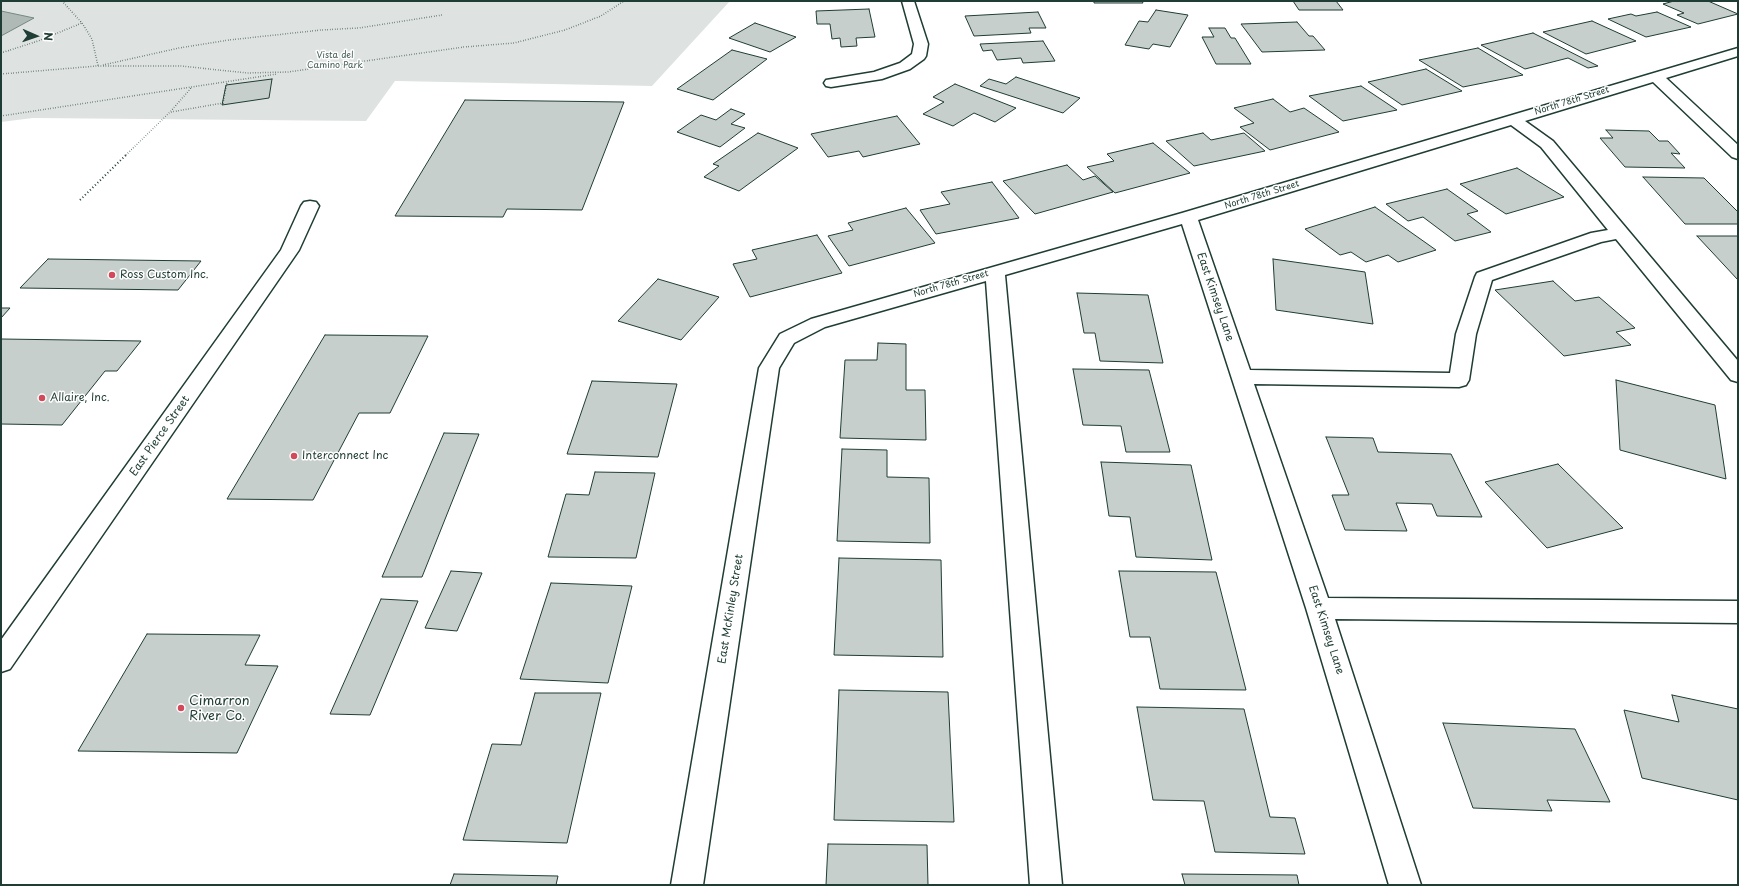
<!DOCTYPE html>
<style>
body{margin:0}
#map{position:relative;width:1739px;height:886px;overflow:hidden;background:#fff;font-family:"Playpen Sans",sans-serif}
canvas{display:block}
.frame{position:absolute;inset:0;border:2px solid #1f3d34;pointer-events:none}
.north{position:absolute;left:16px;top:16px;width:40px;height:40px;-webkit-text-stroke:3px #fff;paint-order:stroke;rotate:92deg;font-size:11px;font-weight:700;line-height:16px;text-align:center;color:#1f3d34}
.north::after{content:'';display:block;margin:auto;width:14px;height:18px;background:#1f3d34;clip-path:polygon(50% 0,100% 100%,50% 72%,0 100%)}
</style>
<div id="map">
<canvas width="1739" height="886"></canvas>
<div class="frame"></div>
<div class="north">N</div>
</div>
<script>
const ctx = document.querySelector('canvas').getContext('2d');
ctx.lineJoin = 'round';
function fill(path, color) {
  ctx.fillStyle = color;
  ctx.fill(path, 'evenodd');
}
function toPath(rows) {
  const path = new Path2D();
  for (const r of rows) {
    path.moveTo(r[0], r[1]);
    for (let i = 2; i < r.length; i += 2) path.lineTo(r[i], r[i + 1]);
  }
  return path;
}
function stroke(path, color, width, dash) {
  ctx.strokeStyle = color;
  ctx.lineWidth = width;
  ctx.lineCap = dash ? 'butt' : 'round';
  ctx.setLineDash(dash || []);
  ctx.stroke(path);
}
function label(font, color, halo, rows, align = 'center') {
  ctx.font = font + ' "Playpen Sans",sans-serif';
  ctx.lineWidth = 3;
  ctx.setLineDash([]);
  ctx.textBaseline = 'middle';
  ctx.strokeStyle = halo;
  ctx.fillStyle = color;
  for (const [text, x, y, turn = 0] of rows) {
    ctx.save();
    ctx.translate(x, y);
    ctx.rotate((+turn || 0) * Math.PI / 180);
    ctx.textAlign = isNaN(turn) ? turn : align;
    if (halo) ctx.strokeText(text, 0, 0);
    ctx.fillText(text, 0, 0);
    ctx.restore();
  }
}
fill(toPath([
 [1,1,730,1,652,86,395,81,366,121,33,118,1,122]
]), '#dee3e2');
const water = toPath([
 [1,11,34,18,1,36,1,11]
]);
fill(water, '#afbab7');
stroke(water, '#758883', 1);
const building = toPath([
 [1094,1,1142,1,1143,3,1094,3,1094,1],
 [1293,1,1336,1,1343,10,1299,10,1293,1],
 [1674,1,1708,1,1738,14,1698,24,1677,15,1684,13,1663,4,1674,1],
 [869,9,875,37,856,38,857,46,841,47,840,38,832,39,830,24,817,24,816,11,869,9],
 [1156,10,1188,15,1170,47,1153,44,1149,49,1125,45,1139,21,1148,22,1156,10],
 [1038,12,1046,28,1029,28,1031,33,974,36,965,16,1038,12],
 [1657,12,1691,27,1646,37,1608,19,1631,14,1636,16,1657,12],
 [1592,21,1636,41,1586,54,1543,32,1592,21],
 [1297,22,1309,36,1313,36,1325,50,1262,52,1241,24,1297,22],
 [755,23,796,37,770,52,729,38,755,23],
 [1209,28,1225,28,1231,38,1235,38,1251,64,1216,64,1202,37,1214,37,1209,28],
 [1533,33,1598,66,1588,68,1568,58,1525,69,1481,45,1533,33],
 [1043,41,1055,61,1023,63,1021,58,997,60,992,50,983,51,980,44,1043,41],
 [1478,48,1523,75,1463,87,1419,60,1478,48],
 [732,50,767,59,713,100,677,89,732,50],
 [1426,69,1462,91,1402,105,1368,82,1426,69],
 [1016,77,1080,98,1063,113,980,86,989,79,1006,84,1016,77],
 [272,79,269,98,222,105,226,85,272,79],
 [955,84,1016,108,995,122,974,113,953,126,923,114,944,102,933,97,955,84],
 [1361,86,1397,110,1343,121,1309,96,1361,86],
 [1273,99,1290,112,1304,108,1339,132,1270,150,1240,127,1254,123,1234,108,1273,99],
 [465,100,624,102,582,210,507,209,503,217,395,216,465,100],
 [731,109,745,114,731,124,745,128,720,147,677,132,701,115,716,120,731,109],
 [897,116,920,144,863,157,859,151,828,157,811,134,897,116],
 [1606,130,1649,131,1659,141,1668,141,1680,154,1671,153,1685,168,1625,167,1600,138,1613,138,1606,130],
 [758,133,798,148,739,191,704,177,719,166,713,164,758,133],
 [1203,133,1211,140,1244,133,1265,151,1194,166,1166,141,1203,133],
 [1153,143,1190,173,1115,193,1087,167,1114,161,1107,154,1153,143],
 [1067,165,1083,180,1095,176,1113,192,1035,214,1003,181,1067,165],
 [1517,168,1564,197,1506,214,1460,184,1517,168],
 [1643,177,1704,178,1738,212,1738,224,1685,224,1643,177],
 [992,182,1019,218,936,234,920,210,950,204,941,192,992,182],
 [1447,189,1478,211,1467,214,1491,232,1455,241,1423,217,1408,221,1386,204,1447,189],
 [1375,207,1436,250,1398,262,1388,255,1366,262,1351,252,1340,255,1305,229,1375,207],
 [906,208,935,243,849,266,828,236,853,230,848,223,906,208],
 [817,235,842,273,750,297,733,264,757,259,752,250,817,235],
 [1697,236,1738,236,1738,280,1697,236],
 [48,259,201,261,178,290,20,288,48,259],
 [1273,259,1365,272,1373,324,1276,310,1273,259],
 [658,279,719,297,681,340,618,321,658,279],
 [1553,281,1575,301,1599,297,1635,328,1616,332,1631,345,1564,356,1495,290,1553,281],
 [1077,293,1148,295,1163,363,1100,361,1095,333,1084,333,1077,293],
 [1,308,10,308,1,318,1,308],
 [325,335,428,336,390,413,359,413,313,500,227,499,325,335],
 [1,339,141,341,117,371,105,371,62,425,1,424,1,339],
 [878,343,906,344,906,390,925,390,926,440,840,438,845,360,877,360,878,343],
 [1073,369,1149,370,1170,452,1126,452,1121,426,1083,425,1073,369],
 [1616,380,1715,405,1726,479,1620,450,1616,380],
 [592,381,677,384,658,457,567,454,592,381],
 [444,433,479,434,422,577,382,577,444,433],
 [1326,437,1373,438,1378,452,1451,454,1482,517,1437,516,1432,504,1396,503,1407,531,1345,530,1332,495,1349,495,1326,437],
 [842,449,887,450,887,477,929,478,930,543,837,541,842,449],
 [1101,462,1191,465,1212,560,1136,557,1130,517,1109,516,1101,462],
 [1558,464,1623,528,1547,548,1485,482,1558,464],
 [595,472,655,473,636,558,548,557,566,494,589,495,595,472],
 [839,558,941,560,943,657,834,655,839,558],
 [451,571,482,573,457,631,425,628,451,571],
 [1119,571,1216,572,1246,690,1160,689,1150,637,1130,637,1119,571],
 [551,583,632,586,608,683,520,679,551,583],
 [381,599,418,601,370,715,330,714,381,599],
 [147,634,260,635,245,665,278,666,237,753,78,751,147,634],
 [839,690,948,692,954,822,834,820,839,690],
 [535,693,601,693,567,843,463,840,492,744,521,745,535,693],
 [1672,695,1738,709,1738,800,1642,778,1624,710,1679,722,1672,695],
 [1137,707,1244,709,1270,817,1295,818,1305,854,1215,852,1204,801,1153,800,1137,707],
 [1443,723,1575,729,1610,802,1547,800,1552,811,1473,808,1443,723],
 [828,844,927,845,928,885,826,885,828,844],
 [454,874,558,876,556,885,450,885,454,874],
 [1182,874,1297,875,1299,885,1185,885,1182,874]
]);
fill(building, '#c7cfcc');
stroke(building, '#1f3d34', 1);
const minor = toPath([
 [902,1,914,1,928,44,926,56,924,59,910,69,882,79,831,87,826,86,824,83,826,80,874,72,900,63,912,54,914,44,902,1],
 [1738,48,1738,56,1666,78,1738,145,1738,159,1732,157,1653,82,1525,121,1553,141,1738,361,1738,382,1731,380,1616,239,1601,242,1492,280,1476,334,1469,380,1466,385,1459,387,1254,384,1328,598,1738,601,1738,623,1335,619,1421,885,1389,885,1306,608,1182,224,1005,275,1062,885,1030,885,986,281,825,327,794,343,779,368,703,885,671,885,759,368,780,334,811,319,1182,213,1738,48],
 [1511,125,1541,147,1608,230,1591,233,1477,273,1475,277,1456,334,1450,373,1250,370,1198,220,1511,125],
 [310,201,316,202,319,206,299,250,10,669,1,672,1,640,281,250,301,206,304,202,310,201]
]);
stroke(minor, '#1f3d34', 3);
stroke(toPath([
 [62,1,82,23,92,39,98,66],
 [1,53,38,41,82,23],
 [103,65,179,48,229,40,321,30,359,28,442,15],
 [1,74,97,66,181,66,247,73,288,72,464,47,514,43,565,30,601,16,624,1],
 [171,112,223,103,227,82],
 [1,116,277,74],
 [126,155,170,112,192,87]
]), '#1f3d34', 1.5, [0.5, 2]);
stroke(toPath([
 [80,200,127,154]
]), '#1f3d34', 2, [1, 2.5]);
fill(minor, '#fff');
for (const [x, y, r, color] of [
 [112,275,4,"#d1495b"],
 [42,398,4,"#d1495b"],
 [294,456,4,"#d1495b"],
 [181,708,4,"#d1495b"]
]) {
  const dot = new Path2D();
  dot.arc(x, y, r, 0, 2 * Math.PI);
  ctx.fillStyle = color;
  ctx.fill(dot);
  stroke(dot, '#fff', 1.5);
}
label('9px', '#455e57', '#fff', [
 ["Vista del",335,56],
 ["Camino Park",335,66]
]);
label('9px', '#1f3d34', '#fff', [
 ["North 78th Street",1572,101,-17],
 ["North 78th Street",1262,195,-17],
 ["North 78th Street",951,284,-16]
]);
label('11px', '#1f3d34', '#fff', [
 ["Ross Custom Inc.",120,275],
 ["Allaire, Inc.",50,398],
 ["Interconnect Inc",302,456]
], 'left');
label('11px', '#1f3d34', '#fff', [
 ["East Kimsey Lane",1215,297,71],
 ["East Pierce Street",160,436,-55],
 ["East McKinley Street",731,609,-81],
 ["East Kimsey Lane",1326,630,72]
]);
label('13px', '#1f3d34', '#fff', [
 ["Cimarron",189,701],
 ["River Co.",189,716]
], 'left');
</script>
